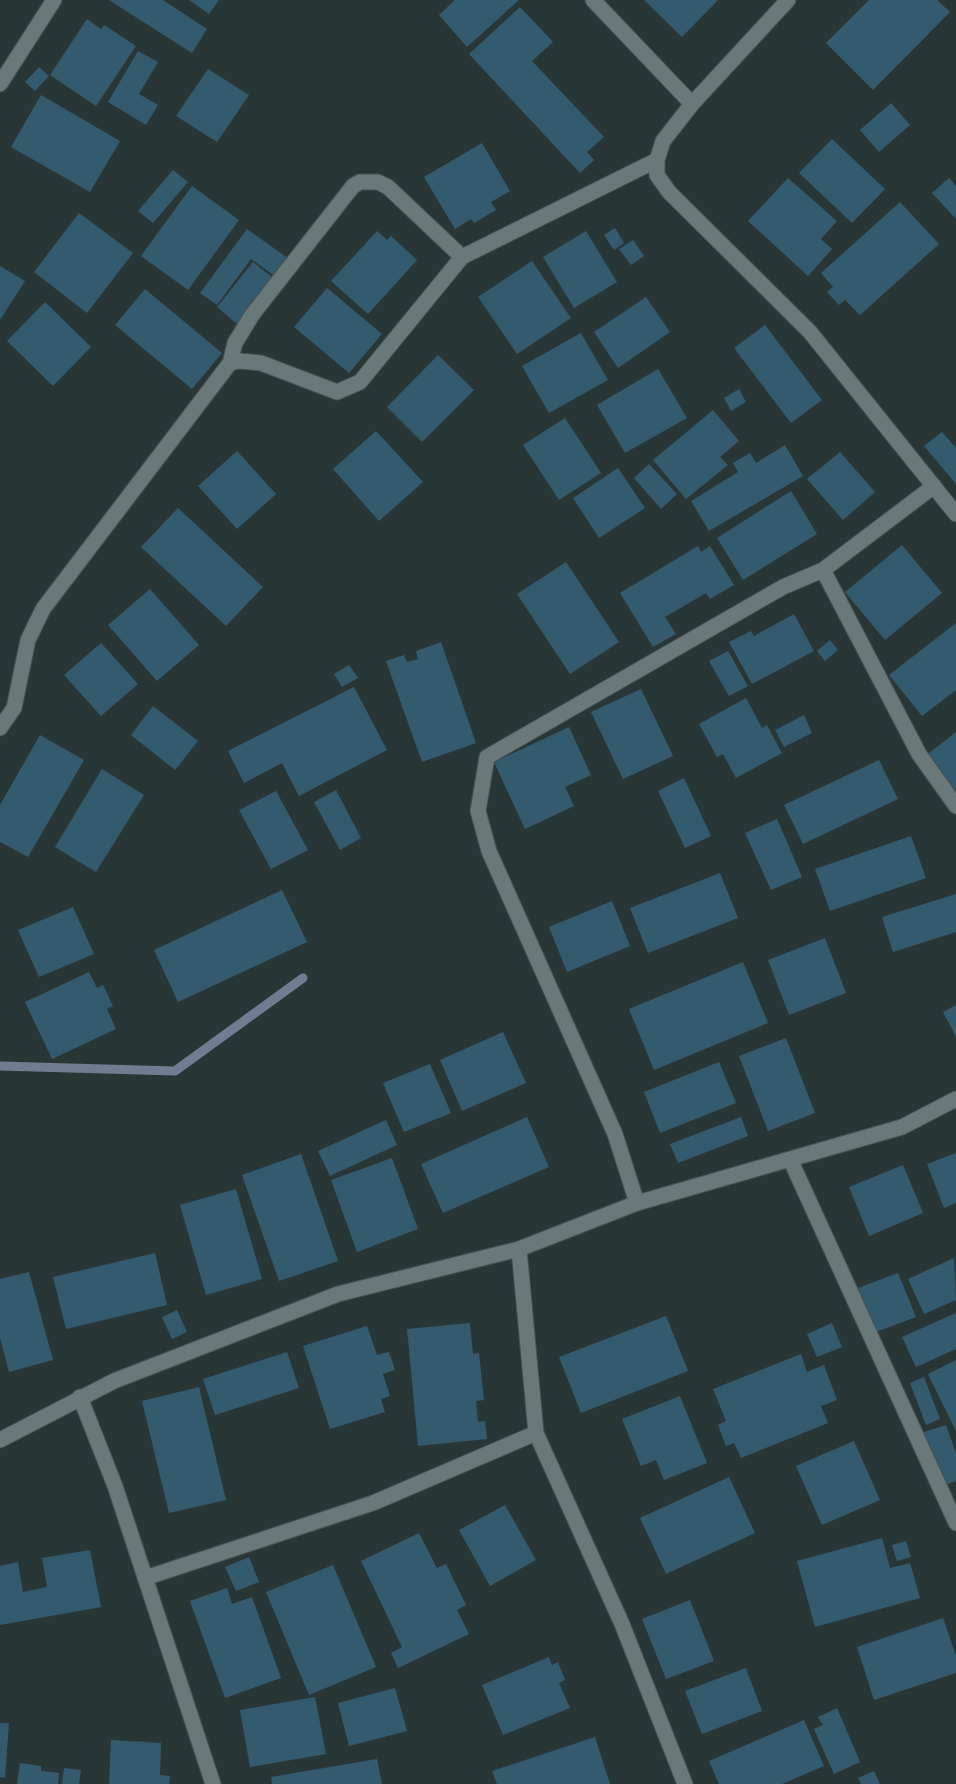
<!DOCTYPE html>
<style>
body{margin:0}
canvas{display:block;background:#293636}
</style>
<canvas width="956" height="1784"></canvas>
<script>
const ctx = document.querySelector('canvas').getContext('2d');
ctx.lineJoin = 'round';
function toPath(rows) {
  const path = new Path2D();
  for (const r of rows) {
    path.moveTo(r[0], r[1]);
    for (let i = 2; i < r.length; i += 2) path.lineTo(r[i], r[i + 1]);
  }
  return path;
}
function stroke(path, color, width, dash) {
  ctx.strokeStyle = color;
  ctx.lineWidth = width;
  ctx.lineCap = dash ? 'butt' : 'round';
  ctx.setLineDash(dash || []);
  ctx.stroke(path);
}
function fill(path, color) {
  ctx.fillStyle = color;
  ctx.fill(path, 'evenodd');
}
stroke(toPath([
 [0,1066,175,1071,303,978]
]), '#717c92', 9);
fill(toPath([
 [109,0,163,0,207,29,192,53],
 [189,0,219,0,209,14],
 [455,0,519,0,467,47,439,15],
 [644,0,718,0,682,37],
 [869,0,937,0,950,12,873,90,826,43],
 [520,7,553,42,532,61,604,137,587,152,594,160,580,173,469,54],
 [87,19,101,29,104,25,136,46,96,106,50,75],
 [138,51,158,62,139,94,158,105,146,125,108,102],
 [39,67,49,76,35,91,25,82],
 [208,69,249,95,217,142,176,116],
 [41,95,120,141,90,192,11,147],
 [891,103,910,125,879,152,860,130],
 [832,139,885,189,852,223,799,173],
 [482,143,510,191,491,202,496,210,474,223,471,219,455,229,424,177],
 [173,170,188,182,153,223,138,211],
 [788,178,837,221,821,239,832,249,808,276,748,221],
 [949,178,956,186,956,219,932,193],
 [192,186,239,220,188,290,141,256],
 [900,202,939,244,860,315,845,300,839,305,827,292,833,287,821,273],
 [79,213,133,253,87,313,34,272],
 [615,228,624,243,614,250,604,235],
 [247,229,289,259,276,277,251,259,217,305,200,293],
 [377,231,387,240,391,236,417,260,368,314,331,281],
 [586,231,617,282,574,308,543,257],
 [633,240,644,256,631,265,619,249],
 [532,261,571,318,517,354,478,297],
 [253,262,274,279,237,324,217,307],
 [0,266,25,281,0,320],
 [327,288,382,334,349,373,294,327],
 [145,289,222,353,192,389,115,325],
 [646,297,670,332,618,368,594,332],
 [45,302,91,347,53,386,7,341],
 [765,325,822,400,791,423,734,348],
 [581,333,608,380,549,413,522,366],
 [438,355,474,390,422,442,387,407],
 [658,369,687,418,625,453,597,405],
 [739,389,746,402,731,411,724,398],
 [713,410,739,441,720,457,728,465,686,499,653,460],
 [565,418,601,473,559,500,523,445],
 [376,431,423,482,379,521,333,469],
 [942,432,956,448,956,484,924,446],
 [785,445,803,476,709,531,691,501,738,472,733,463,750,453,756,463],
 [237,451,276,494,237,529,198,486],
 [840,452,875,492,843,520,807,479],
 [649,464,677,494,661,509,634,478],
 [618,468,645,508,599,538,573,498],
 [791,491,817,534,743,580,717,538],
 [178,508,263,587,226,626,141,547],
 [902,545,942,593,885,640,845,592],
 [698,546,701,552,710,546,734,585,710,599,706,593,665,617,676,634,653,647,620,593],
 [566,562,619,642,570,674,517,594],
 [150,589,199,645,157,681,108,625],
 [794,614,814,651,752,684,729,642,751,631,754,636],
 [956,623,956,690,922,716,889,675],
 [830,640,838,650,825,661,817,651],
 [441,642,476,743,422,762,386,661,404,655,407,662,418,659,416,651],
 [101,643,138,684,101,716,64,675],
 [728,651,748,686,729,696,709,661],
 [349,665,358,678,342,687,334,674],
 [354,687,387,750,299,796,282,763,244,783,228,751],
 [641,689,673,756,623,779,591,712],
 [746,698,762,728,767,725,782,753,736,778,723,754,717,757,699,724],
 [153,706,198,741,175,770,131,735],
 [804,715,812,733,784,747,775,730],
 [569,727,591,775,565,787,574,806,525,829,494,762],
 [956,732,956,797,924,757],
 [40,735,84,760,28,857,0,842,0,805],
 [879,760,898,799,803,844,784,805],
 [102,769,144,795,96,872,55,847],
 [684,778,711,836,685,848,658,791],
 [336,790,361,838,340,850,314,802],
 [276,791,308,850,271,869,239,810],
 [777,819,802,877,771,890,745,833],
 [911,836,926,878,830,911,815,869],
 [720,873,738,918,648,953,630,908],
 [282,890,307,942,178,1002,154,950],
 [956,894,956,932,893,952,882,917],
 [612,901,630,946,567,972,549,927],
 [73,907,94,954,39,977,18,930],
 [825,938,846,993,789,1015,768,960],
 [743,962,768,1023,654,1070,629,1009],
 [89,972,97,988,103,985,113,1006,107,1009,116,1029,52,1059,25,1002],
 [956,1005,956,1037,943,1012],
 [503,1032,526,1083,462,1111,440,1060],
 [786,1038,815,1113,768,1131,739,1056],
 [719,1062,736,1103,660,1133,644,1092],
 [430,1064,451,1113,404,1132,383,1083],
 [527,1117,549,1167,443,1213,421,1164],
 [741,1117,748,1136,678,1163,670,1144],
 [386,1120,397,1145,330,1176,318,1151],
 [956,1153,956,1203,944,1208,927,1164],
 [301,1154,338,1261,279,1281,242,1175],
 [392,1158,418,1229,357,1252,331,1180],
 [903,1165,923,1213,869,1236,849,1187],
 [236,1189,262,1279,206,1295,180,1205],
 [155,1253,167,1305,66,1329,53,1277],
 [954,1258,956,1300,924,1314,908,1279],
 [29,1272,53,1360,9,1372,0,1338,0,1279],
 [898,1273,916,1317,876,1332,858,1288],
 [177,1310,187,1332,172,1339,162,1317],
 [956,1313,956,1349,916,1367,902,1337],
 [666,1316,688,1371,581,1413,559,1357],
 [470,1323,473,1354,479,1353,484,1400,476,1401,478,1422,485,1421,487,1439,418,1446,407,1329],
 [832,1323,842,1347,817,1357,807,1334],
 [367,1326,377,1355,389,1352,395,1370,383,1374,390,1396,381,1399,385,1412,330,1429,303,1346],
 [287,1352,299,1388,215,1415,203,1379],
 [801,1354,807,1372,824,1365,837,1400,821,1406,828,1423,741,1458,734,1443,726,1446,718,1425,726,1421,713,1389],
 [956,1360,956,1431,928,1374],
 [924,1377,940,1419,926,1425,910,1383],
 [199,1387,226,1500,169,1513,142,1401],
 [680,1396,707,1463,664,1480,656,1460,641,1466,622,1419],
 [946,1425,956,1453,956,1481,940,1487,921,1433],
 [854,1441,880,1500,822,1525,796,1466],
 [729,1477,755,1533,666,1574,640,1518],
 [505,1505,536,1560,490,1586,459,1530],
 [419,1533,437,1568,446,1564,466,1605,457,1610,469,1634,398,1668,391,1653,402,1647,361,1561],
 [882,1538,890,1568,910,1563,920,1598,815,1627,797,1561],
 [906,1541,911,1557,897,1561,892,1545],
 [90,1550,101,1607,0,1625,0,1566,18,1562,23,1592,47,1587,42,1558],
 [249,1557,259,1582,236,1591,225,1567],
 [333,1565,376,1667,309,1695,266,1592],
 [227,1588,232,1604,252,1597,281,1678,225,1698,190,1601],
 [690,1600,714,1661,666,1679,642,1619],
 [943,1618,956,1656,956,1673,874,1700,857,1647],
 [549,1657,552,1665,558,1662,565,1680,559,1683,570,1708,503,1735,482,1685],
 [746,1668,762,1711,702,1734,685,1691],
 [395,1688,407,1731,349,1746,338,1703],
 [315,1697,326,1754,250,1767,240,1710],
 [837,1708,860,1762,834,1774,814,1729,823,1725,818,1717],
 [804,1720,824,1766,782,1784,719,1784,709,1761],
 [0,1723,9,1723,5,1778,0,1777],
 [595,1737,610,1784,497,1784,492,1771],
 [111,1740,161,1743,160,1775,170,1776,169,1784,109,1784],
 [377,1759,382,1784,272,1784,271,1777],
 [20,1763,41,1766,41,1771,59,1773,58,1784,17,1784],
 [64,1768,81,1770,79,1784,62,1784],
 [874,1771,880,1784,861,1784,858,1778]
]), '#345a6e');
const street = toPath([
 [593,0,692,104],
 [788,0,692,104,663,141,657,160,657,175,669,192,810,332,956,514],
 [0,84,54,0],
 [230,363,235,343,252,315,353,186,360,182,378,182,388,187,462,257],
 [823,570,919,754,956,806],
 [0,728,14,708,28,640,43,609,230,363,240,361,261,363,337,392,360,382,462,257,657,160],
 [790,1159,956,1523],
 [637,1203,615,1134,489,851,478,811,487,757,783,587,823,570,934,486],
 [519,1249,536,1433,622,1624,685,1784],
 [80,1397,115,1486,213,1784],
 [0,1440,114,1381,338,1294,519,1249,637,1203,902,1127,956,1099],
 [145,1578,373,1503,536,1433]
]);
stroke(street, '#465152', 17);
stroke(street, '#697878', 15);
</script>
